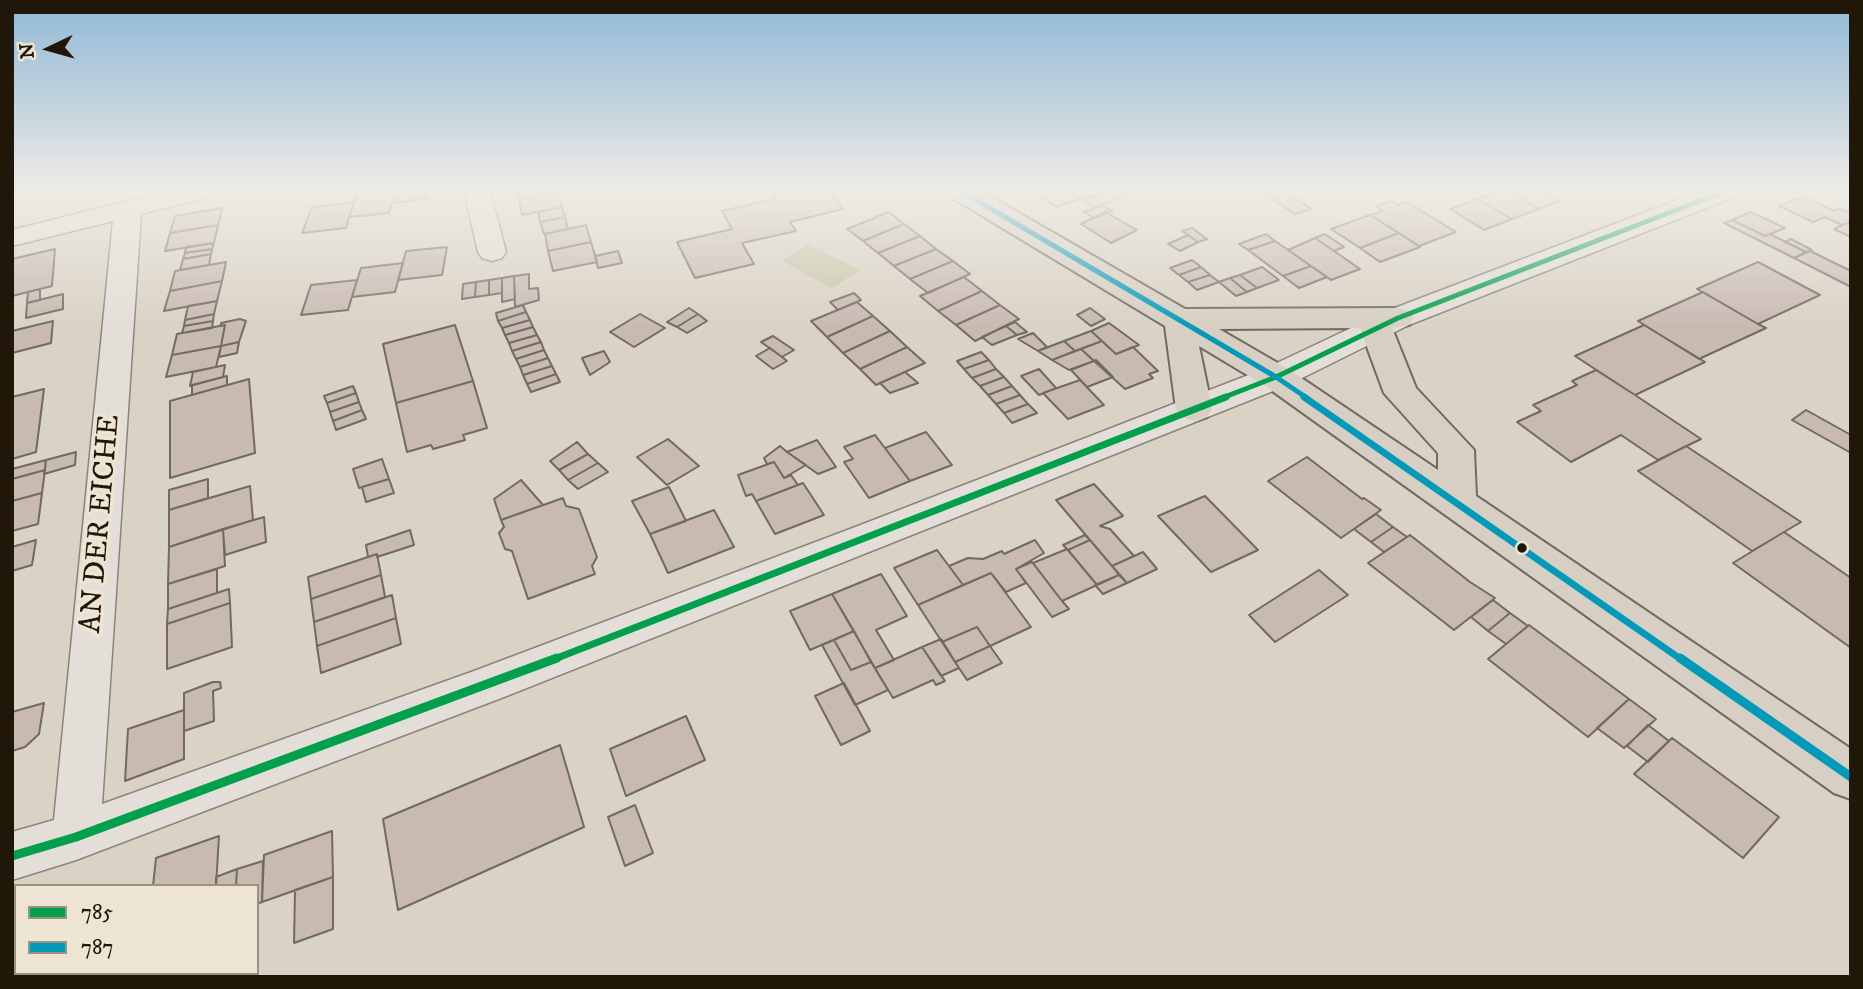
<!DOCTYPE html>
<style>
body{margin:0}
#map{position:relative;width:1863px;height:989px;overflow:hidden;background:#dad2c5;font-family:"IM FELL DW Pica",serif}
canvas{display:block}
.frame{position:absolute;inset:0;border:14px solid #211709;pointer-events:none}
.legend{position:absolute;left:14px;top:884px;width:245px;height:91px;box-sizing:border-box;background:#ede4d3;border:2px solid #9b9282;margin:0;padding:9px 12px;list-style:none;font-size:21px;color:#211709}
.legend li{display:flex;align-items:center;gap:14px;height:35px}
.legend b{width:35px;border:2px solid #9b9282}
.north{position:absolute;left:14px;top:14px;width:70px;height:70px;-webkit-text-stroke:5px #ede4d3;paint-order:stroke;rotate:265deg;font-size:19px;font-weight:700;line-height:28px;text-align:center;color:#211709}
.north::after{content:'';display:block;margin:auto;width:24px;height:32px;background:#211709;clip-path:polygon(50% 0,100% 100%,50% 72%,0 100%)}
</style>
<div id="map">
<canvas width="1863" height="989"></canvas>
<div class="frame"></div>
<ul class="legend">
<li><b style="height:9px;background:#029f4d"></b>785</li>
<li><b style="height:9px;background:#039aba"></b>787</li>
</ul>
<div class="north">N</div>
</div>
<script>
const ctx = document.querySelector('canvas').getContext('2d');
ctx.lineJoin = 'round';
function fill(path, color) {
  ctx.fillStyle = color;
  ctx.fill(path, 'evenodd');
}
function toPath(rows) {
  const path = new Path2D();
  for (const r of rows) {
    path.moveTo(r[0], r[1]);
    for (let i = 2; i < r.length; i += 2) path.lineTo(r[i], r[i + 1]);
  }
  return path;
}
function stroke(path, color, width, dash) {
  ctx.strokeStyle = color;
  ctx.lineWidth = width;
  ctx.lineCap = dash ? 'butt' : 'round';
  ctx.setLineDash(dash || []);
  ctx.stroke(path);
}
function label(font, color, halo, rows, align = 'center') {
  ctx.font = font + ' "IM FELL DW Pica",serif';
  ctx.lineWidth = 7;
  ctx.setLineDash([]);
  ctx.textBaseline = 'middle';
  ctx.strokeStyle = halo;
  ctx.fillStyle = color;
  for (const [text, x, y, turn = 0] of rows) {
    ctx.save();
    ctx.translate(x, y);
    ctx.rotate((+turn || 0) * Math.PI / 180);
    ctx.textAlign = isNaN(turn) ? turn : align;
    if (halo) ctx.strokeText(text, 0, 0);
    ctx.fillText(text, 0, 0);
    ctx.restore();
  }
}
fill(toPath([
 [1559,191,1652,191,1593,206],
 [808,244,860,270,832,288,781,261]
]), '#c8c6a6');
const building = toPath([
 [396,191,429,191,427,199,392,203,396,191],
 [396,191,389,213,349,217,358,192,396,191],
 [517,191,558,191,558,192,519,199,517,191],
 [771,191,830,191,843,209,790,222,796,231,742,243,754,264,695,278,677,242,732,229,722,211,775,199,771,191],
 [1036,191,1071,191,1081,198,1057,207,1033,192,1036,191],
 [1104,191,1130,191,1132,192,1095,208,1083,200,1104,191],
 [1269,191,1285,191,1311,209,1295,214,1264,193,1269,191],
 [1500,191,1507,191,1539,209,1512,219,1477,199,1500,191],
 [1507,191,1541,191,1559,201,1539,209,1507,191],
 [558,192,562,207,522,215,519,199,558,192],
 [1803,196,1834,211,1840,209,1851,213,1851,222,1842,225,1825,217,1813,222,1779,206,1803,196],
 [1477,199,1512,219,1484,230,1450,209,1477,199],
 [1392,201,1398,205,1407,202,1456,232,1419,246,1370,215,1383,211,1376,206,1392,201],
 [354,202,346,228,302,233,312,207,354,202],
 [1102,205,1112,211,1094,218,1084,212,1102,205],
 [562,207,565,217,540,222,538,212,562,207],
 [222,208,218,225,170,233,175,216,222,208],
 [889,212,904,224,863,241,847,229,889,212],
 [1106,212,1107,213,1137,230,1111,243,1081,224,1106,212],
 [1751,212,1785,228,1765,236,1732,220,1751,212],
 [1370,215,1399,233,1360,248,1331,229,1370,215],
 [565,217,568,229,544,234,540,222,565,217],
 [1732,220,1765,236,1770,234,1806,252,1794,258,1724,223,1732,220],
 [1851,222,1851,237,1834,229,1842,225,1851,222],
 [904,224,920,236,878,253,863,241,904,224],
 [218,225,214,243,165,251,170,233,218,225],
 [586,225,591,242,548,251,545,234,586,225],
 [1192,228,1207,239,1198,242,1182,231,1192,228],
 [1399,233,1420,247,1380,262,1360,248,1399,233],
 [1266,234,1275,241,1248,250,1239,244,1266,234],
 [1325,234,1344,247,1334,251,1315,238,1325,234],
 [1188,235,1198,242,1180,251,1168,244,1188,235],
 [920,236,936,249,894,266,878,253,920,236],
 [1315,238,1334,251,1360,269,1331,280,1288,250,1315,238],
 [1791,239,1812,250,1806,252,1785,242,1791,239],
 [1275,241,1288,250,1311,266,1283,276,1248,250,1275,241],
 [591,242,597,262,553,271,548,251,591,242],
 [214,243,212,249,185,253,186,247,214,243],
 [447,247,442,275,398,280,406,251,447,247],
 [55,249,52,286,12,296,12,259,55,249],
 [212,249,211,254,183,259,185,253,212,249],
 [936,249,953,261,910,279,894,266,936,249],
 [618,251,622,263,598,268,595,256,618,251],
 [1810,251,1851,271,1851,287,1794,258,1810,251],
 [211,254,209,265,180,270,183,259,211,254],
 [1192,260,1201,267,1179,275,1170,268,1192,260],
 [953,261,970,274,928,293,910,279,953,261],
 [226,262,222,281,170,291,175,271,226,262],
 [1758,262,1820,295,1758,324,1697,289,1758,262],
 [403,263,395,292,352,297,361,268,403,263],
 [1311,266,1327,277,1299,288,1283,276,1311,266],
 [1201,267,1210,275,1188,282,1179,275,1201,267],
 [1262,267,1279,280,1257,288,1240,275,1262,267],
 [529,274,529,289,538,288,539,300,515,307,514,276,529,274],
 [1210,275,1219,282,1197,290,1188,282,1210,275],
 [1240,275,1257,288,1247,292,1230,278,1240,275],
 [514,276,515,299,502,302,502,278,514,276],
 [964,277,982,291,938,311,920,296,964,277],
 [502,278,502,293,489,295,489,280,502,278],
 [1230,278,1247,292,1236,296,1219,282,1230,278],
 [357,280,348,310,301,315,311,285,357,280],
 [489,280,489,295,475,297,476,282,489,280],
 [222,281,217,301,164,311,170,291,222,281],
 [476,282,475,297,462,299,463,284,476,282],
 [40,289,40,300,27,303,28,292,40,289],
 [982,291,1000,305,956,325,938,311,982,291],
 [1703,292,1758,324,1766,328,1699,359,1638,321,1703,292],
 [854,293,861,300,838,310,830,302,854,293],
 [63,294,63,309,26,318,27,303,63,294],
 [217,301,214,314,185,320,188,306,217,301],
 [857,302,873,316,827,337,811,321,857,302],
 [523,305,526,312,498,321,496,313,523,305],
 [1000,305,1019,319,975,341,956,325,1000,305],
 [689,308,698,314,677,327,667,322,689,308],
 [1090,308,1105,319,1091,326,1077,315,1090,308],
 [526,312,530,320,502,328,498,321,526,312],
 [214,314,213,321,184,326,185,320,214,314],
 [640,314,665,328,634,347,610,332,640,314],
 [698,314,707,321,687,333,677,327,698,314],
 [873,316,890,331,843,353,827,337,873,316],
 [240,319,246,321,239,342,221,346,225,325,221,326,221,323,240,319],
 [530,320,533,327,505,335,502,328,530,320],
 [53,321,51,343,12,353,12,331,53,321],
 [213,321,212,328,182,333,184,326,213,321],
 [1015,322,1027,332,1017,335,1006,326,1015,322],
 [1109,323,1139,345,1116,354,1091,331,1109,323],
 [225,325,221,346,172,355,177,334,225,325],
 [455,325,473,381,396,403,383,344,455,325],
 [1644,325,1705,362,1635,395,1575,356,1644,325],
 [1006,326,1017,335,992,345,982,337,1006,326],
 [533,327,537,335,509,343,505,335,533,327],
 [890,331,907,347,860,369,843,353,890,331],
 [1091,331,1102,341,1075,351,1064,341,1091,331],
 [1033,333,1047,347,1038,351,1018,339,1033,333],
 [537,335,541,342,512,351,509,343,537,335],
 [773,336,794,350,782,357,761,342,773,336],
 [1064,341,1075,351,1052,360,1038,351,1064,341],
 [1102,341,1116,354,1133,347,1158,371,1149,374,1153,378,1125,389,1081,349,1102,341],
 [239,342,237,353,219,357,221,346,239,342],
 [541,342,544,350,516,359,512,351,541,342],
 [221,346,216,367,166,377,172,355,221,346],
 [907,347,925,363,876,385,860,369,907,347],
 [770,348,782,357,787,361,773,369,756,356,770,348],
 [1081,349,1094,361,1069,370,1052,360,1081,349],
 [544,350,548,358,520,367,516,359,544,350],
 [604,351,610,362,590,375,582,358,604,351],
 [981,352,989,360,964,369,957,361,981,352],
 [548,358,552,366,523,375,520,367,548,358],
 [989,360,996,369,972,378,964,369,989,360],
 [1096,360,1113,377,1087,387,1071,370,1096,360],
 [225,365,223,377,190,386,193,372,225,365],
 [552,366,556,374,527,384,523,375,552,366],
 [996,369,1004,377,980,386,972,378,996,369],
 [1039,369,1056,388,1039,395,1021,376,1039,369],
 [1596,370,1635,395,1701,439,1658,460,1621,435,1571,462,1517,422,1541,411,1533,405,1577,385,1572,381,1596,370],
 [905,372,918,383,890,393,880,383,905,372],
 [556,374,560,382,531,392,527,384,556,374],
 [227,376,227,385,192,395,192,385,227,376],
 [1004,377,1012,386,988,395,980,386,1004,377],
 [249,379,255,453,170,478,170,401,249,379],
 [1080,380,1104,405,1068,419,1043,393,1080,380],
 [473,381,487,428,463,435,465,440,433,449,431,445,407,452,396,403,473,381],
 [353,386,356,393,327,403,324,396,353,386],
 [1012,386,1020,395,996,404,988,395,1012,386],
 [44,389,36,452,12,459,12,397,44,389],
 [356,393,359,402,330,412,327,403,356,393],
 [1020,395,1028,404,1004,413,996,404,1020,395],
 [359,402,362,410,333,421,330,412,359,402],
 [1028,404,1037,413,1012,423,1004,413,1028,404],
 [362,410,366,419,336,430,333,421,362,410],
 [1806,410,1851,435,1851,453,1792,420,1806,410],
 [926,432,952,465,910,481,885,448,926,432],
 [875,435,910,481,869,498,844,462,853,459,844,447,875,435],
 [668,439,699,466,667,485,637,457,668,439],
 [817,440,836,467,818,474,787,452,817,440],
 [577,442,588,454,559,470,550,461,577,442],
 [780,446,787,452,806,465,784,478,774,462,767,464,764,458,780,446],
 [1686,446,1801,522,1752,551,1638,471,1686,446],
 [76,452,75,465,44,474,46,460,76,452],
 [588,454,598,463,568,480,559,470,588,454],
 [1307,457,1362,499,1364,498,1381,510,1341,538,1268,481,1307,457],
 [382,459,389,479,359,488,353,469,382,459],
 [46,460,45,470,12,479,12,469,46,460],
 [774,462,784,478,791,475,798,485,756,501,752,494,746,496,738,475,774,462],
 [598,463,608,472,578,489,568,480,598,463],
 [45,470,42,493,12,501,12,479,45,470],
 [208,479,208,498,169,510,169,490,208,479],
 [389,479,394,493,366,502,362,487,389,479],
 [521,480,543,505,501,520,494,499,521,480],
 [803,483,824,515,775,534,756,501,803,483],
 [1094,484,1123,516,1100,526,1110,529,1134,556,1112,566,1056,500,1094,484],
 [250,486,253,520,169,547,169,510,250,486],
 [669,487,686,521,650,534,632,501,669,487],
 [42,493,38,524,12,531,12,501,42,493],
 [1205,496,1258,550,1211,572,1158,516,1205,496],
 [563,498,566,506,579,509,597,557,592,566,595,574,528,599,512,551,505,549,499,533,504,527,501,520,563,498],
 [714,510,734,547,668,573,650,534,714,510],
 [1376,514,1393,527,1371,542,1354,529,1376,514],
 [264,517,266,542,225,555,223,529,264,517],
 [1393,527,1407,537,1384,552,1371,542,1393,527],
 [223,529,225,566,168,584,169,547,223,529],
 [410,530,414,545,377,557,377,554,368,557,366,545,410,530],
 [1784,532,1851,578,1851,648,1733,563,1784,532],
 [1085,535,1090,540,1068,550,1063,545,1085,535],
 [1410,535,1470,582,1495,598,1454,630,1368,563,1410,535],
 [36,540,32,565,12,571,12,547,36,540],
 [1035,540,1044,553,1016,569,1026,583,1006,592,991,573,963,585,949,566,968,558,983,559,1002,551,1004,554,1035,540],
 [1090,540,1112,566,1119,575,1097,585,1068,550,1090,540],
 [1067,549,1097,585,1062,601,1033,563,1067,549],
 [937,550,963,585,918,605,894,568,937,550],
 [1143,552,1157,569,1127,583,1112,566,1143,552],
 [377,554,381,575,311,599,308,577,377,554],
 [1032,562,1062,601,1069,609,1052,617,1016,569,1032,562],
 [217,569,217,593,168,609,168,584,217,569],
 [1319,570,1348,595,1275,642,1249,615,1319,570],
 [991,573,1031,627,990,646,977,627,942,642,918,605,991,573],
 [881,574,907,616,876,630,894,660,875,668,832,594,881,574],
 [381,575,385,597,314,622,311,599,381,575],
 [1119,575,1127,583,1103,594,1095,585,1119,575],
 [229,589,230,603,167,624,168,609,229,589],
 [832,594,854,631,810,650,790,611,832,594],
 [392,595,396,618,317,646,314,622,392,595],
 [1493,600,1510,613,1488,631,1471,617,1493,600],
 [230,603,232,647,167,669,167,624,230,603],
 [1510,613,1528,626,1506,644,1488,631,1510,613],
 [396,618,401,644,321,673,317,646,396,618],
 [1529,625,1629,699,1588,737,1488,659,1529,625],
 [977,627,990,646,955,662,942,642,977,627],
 [854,631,871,662,851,670,834,640,854,631],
 [941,639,959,668,941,676,922,647,941,639],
 [834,640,851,670,871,662,888,690,855,705,822,645,834,640],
 [990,646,1002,663,967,680,955,662,990,646],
 [922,647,945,681,936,685,933,680,893,698,875,668,922,647],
 [213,682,220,682,221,688,213,691,214,721,184,731,184,693,213,682],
 [844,683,870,731,841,745,815,696,844,683],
 [1629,699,1656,719,1624,748,1597,728,1629,699],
 [44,703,39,734,25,747,12,751,12,712,44,703],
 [184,710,184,759,125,781,128,729,184,710],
 [686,716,705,760,626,796,610,749,686,716],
 [1648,725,1669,741,1648,762,1627,746,1648,725],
 [1672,738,1779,817,1743,858,1634,774,1672,738],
 [560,745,584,827,398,910,383,819,560,745],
 [635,805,653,853,625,866,608,817,635,805],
 [332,831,333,877,262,902,264,855,332,831],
 [219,836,216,886,153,886,156,858,219,836],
 [263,861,262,902,257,904,257,886,236,886,237,869,263,861],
 [237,869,236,886,216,886,216,877,237,869],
 [333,877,333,929,294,943,295,890,333,877],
 [35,973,89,973,88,977,34,977,35,973],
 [89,973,141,973,141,977,88,977,89,973]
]);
fill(building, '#c8b9b1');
stroke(building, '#706b62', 2);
const minor = toPath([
 [168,191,212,191,208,197,141,214,102,804,474,671,858,526,1264,369,1387,311,1701,191,1738,191,1734,197,1409,325,1288,385,884,546,504,697,76,860,12,880,12,832,54,820,113,221,12,246,12,230,168,191],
 [464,191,490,191,506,252,502,258,492,261,482,258,478,252,464,191]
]);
const major = toPath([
 [947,191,981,191,1185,309,1398,308,1409,311,1414,318,1409,325,1392,328,1416,388,1474,450,1476,496,1851,749,1851,799,1834,793,1264,385,1199,346,1212,409,1207,417,1194,421,1181,417,1176,409,1165,326,951,197,947,191],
 [1360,328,1384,393,1438,453,1438,470,1288,369,1219,329,1360,328]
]);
stroke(minor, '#8a847b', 3);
stroke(major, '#706b62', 4);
fill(minor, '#e3dfd8');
fill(major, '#d7cfc3');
stroke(toPath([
 [1222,398,1276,377,1398,318,1725,191]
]), '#029f4d', 5);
stroke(toPath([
 [552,660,1226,397]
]), '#029f4d', 7);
stroke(toPath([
 [12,856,76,837,557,658]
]), '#029f4d', 9);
stroke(toPath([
 [961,191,1276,377,1307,398]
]), '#039aba', 5);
stroke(toPath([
 [1304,397,1682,660]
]), '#039aba', 7);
stroke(toPath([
 [1680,658,1851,777]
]), '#039aba', 9);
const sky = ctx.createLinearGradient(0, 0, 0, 329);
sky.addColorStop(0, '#8fb9d6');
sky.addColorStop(0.58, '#eeebe5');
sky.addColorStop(1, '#eeebe500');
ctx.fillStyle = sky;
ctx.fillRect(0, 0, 1863, 329);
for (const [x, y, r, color] of [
 [1522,548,6,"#211709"]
]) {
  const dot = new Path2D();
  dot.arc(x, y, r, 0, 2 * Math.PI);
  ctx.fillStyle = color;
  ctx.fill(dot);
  stroke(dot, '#ede4d3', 2.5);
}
label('30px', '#211709', '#ede4d3', [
 ["AN DER EICHE",102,524,-85]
]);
</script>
